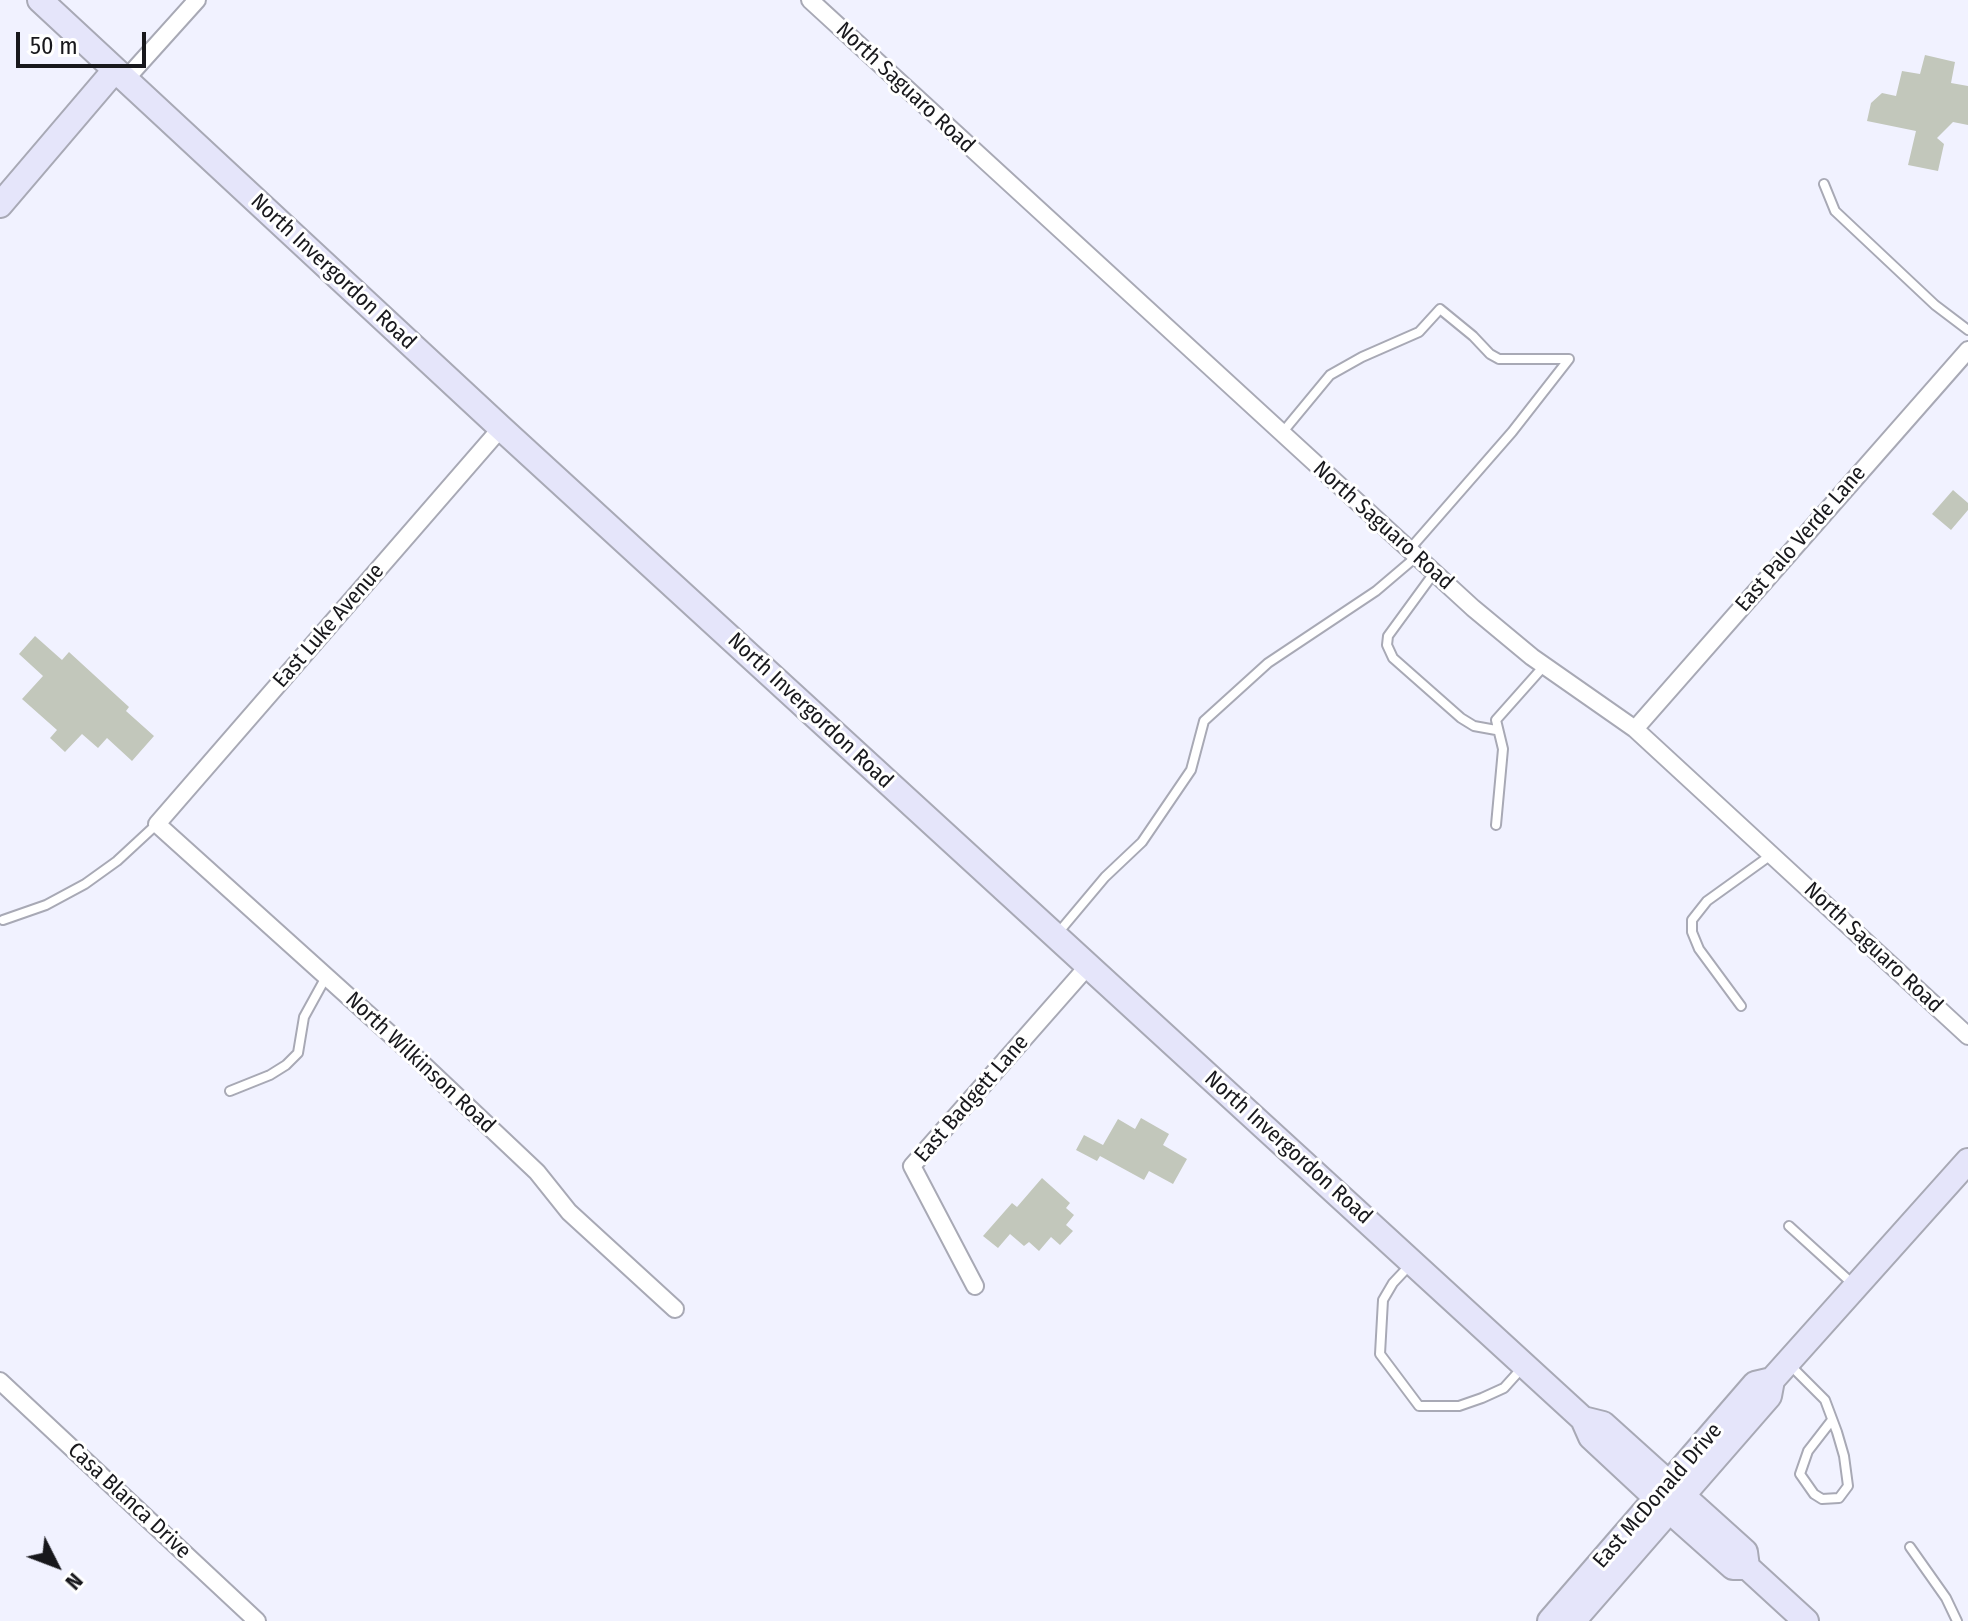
<!DOCTYPE html>
<style>
body{margin:0}
#map{position:relative;width:1968px;height:1621px;overflow:hidden;background:#f1f2ff;font-family:"Fira Sans Condensed",sans-serif}
canvas{display:block}
.north{position:absolute;left:16px;top:1525px;width:80px;height:80px;-webkit-text-stroke:6px #fff;paint-order:stroke;rotate:132deg;font-size:22px;font-weight:700;line-height:32px;text-align:center;color:#18181c}
.north::after{content:'';display:block;margin:auto;width:28px;height:36px;background:#18181c;clip-path:polygon(50% 0,100% 100%,50% 72%,0 100%)}
.scale{position:absolute;left:16px;top:32px;width:130px;height:36px;box-sizing:border-box;border:4px solid #18181c;border-top:0;padding-left:10px;font-size:24px;line-height:28px;white-space:nowrap;color:#18181c;-webkit-text-stroke:6px #fff;paint-order:stroke}
</style>
<div id="map">
<canvas width="1968" height="1621"></canvas>
<div class="north">N</div>
<div class="scale">50 m</div>
</div>
<script>
const ctx = document.querySelector('canvas').getContext('2d');
ctx.lineJoin = 'round';
function fill(path, color) {
  ctx.fillStyle = color;
  ctx.fill(path, 'evenodd');
}
function toPath(rows) {
  const path = new Path2D();
  for (const r of rows) {
    path.moveTo(r[0], r[1]);
    for (let i = 2; i < r.length; i += 2) path.lineTo(r[i], r[i + 1]);
  }
  return path;
}
function stroke(path, color, width, dash) {
  ctx.strokeStyle = color;
  ctx.lineWidth = width;
  ctx.lineCap = dash ? 'butt' : 'round';
  ctx.setLineDash(dash || []);
  ctx.stroke(path);
}
function label(font, color, halo, rows, align = 'center') {
  ctx.font = font + ' "Fira Sans Condensed",sans-serif';
  ctx.lineWidth = 6;
  ctx.setLineDash([]);
  ctx.textBaseline = 'middle';
  ctx.strokeStyle = halo;
  ctx.fillStyle = color;
  for (const [text, x, y, turn = 0] of rows) {
    ctx.save();
    ctx.translate(x, y);
    ctx.rotate((+turn || 0) * Math.PI / 180);
    ctx.textAlign = isNaN(turn) ? turn : align;
    if (halo) ctx.strokeText(text, 0, 0);
    ctx.fillText(text, 0, 0);
    ctx.restore();
  }
}
fill(toPath([
 [1925,55,1955,62,1951,83,1968,86,1968,125,1953,122,1937,138,1944,144,1938,171,1908,165,1916,131,1867,121,1871,103,1882,93,1896,96,1902,71,1920,74],
 [1953,490,1968,503,1968,510,1951,530,1932,514],
 [35,636,62,660,69,652,129,707,126,711,154,736,132,761,107,738,98,748,82,734,65,752,50,738,57,730,22,699,43,676,19,654],
 [1141,1118,1169,1134,1163,1145,1187,1159,1173,1184,1149,1171,1144,1180,1100,1156,1097,1161,1076,1150,1084,1135,1103,1145,1118,1119,1135,1129],
 [1042,1178,1070,1203,1066,1208,1074,1215,1066,1225,1073,1231,1060,1245,1051,1237,1039,1251,1029,1242,1024,1246,1010,1234,998,1248,983,1236,1012,1203,1017,1207]
]), '#c2c7bb');
const lane = toPath([
 [1824,184,1835,211,1935,305,1968,330],
 [1282,433,1330,375,1362,357,1419,332,1440,309,1473,336,1490,354,1499,359,1569,359,1512,432,1409,550],
 [1434,573,1388,636,1387,645,1393,658,1461,718,1474,726,1496,730],
 [1496,825,1503,749,1496,720,1544,666],
 [3,920,46,905,85,884,117,861,157,824],
 [1058,933,1105,877,1142,842,1191,770,1204,721,1268,663,1376,591,1416,557],
 [1741,1006,1699,949,1692,932,1692,920,1707,901,1771,855],
 [230,1091,270,1075,286,1065,298,1053,304,1017,326,977],
 [1789,1226,1855,1286],
 [1409,1266,1393,1283,1383,1300,1380,1354,1419,1406,1459,1406,1482,1398,1504,1388,1522,1368],
 [1789,1364,1825,1400,1837,1432,1844,1456,1848,1486,1839,1498,1822,1499,1814,1494,1800,1474,1808,1451,1832,1420],
 [1910,1547,1946,1598,1957,1621]
]);
const street = toPath([
 [810,0,1473,608,1532,657,1635,729,1968,1036],
 [125,80,197,0],
 [501,428,157,824,410,1052,537,1172,569,1212,675,1309],
 [1635,729,1968,350],
 [975,1286,912,1166,1088,966],
 [0,1381,257,1621]
]);
const secondary = toPath([
 [40,0,501,428,1583,1419,1591,1437,1679,1519,1733,1567,1747,1567,1806,1621],
 [0,205,115,70],
 [1583,1419,1603,1424,1745,1552,1747,1567],
 [1550,1621,1755,1384,1772,1380],
 [1573,1621,1769,1396,1772,1380,1968,1161]
]);
stroke(lane, '#a8a9b5', 12);
stroke(street, '#a8a9b5', 20);
stroke(secondary, '#a8a9b5', 28);
stroke(lane, '#fff', 8);
stroke(street, '#fff', 16);
stroke(secondary, '#e5e5fa', 24);
label('22px', '#18181c', '#fff', [
 ["North Saguaro Road",905,88,43],
 ["North Invergordon Road",333,272,43],
 ["North Saguaro Road",1383,526,42],
 ["East Palo Verde Lane",1801,539,-49],
 ["East Luke Avenue",329,626,-49],
 ["North Invergordon Road",810,711,43],
 ["North Saguaro Road",1873,948,43],
 ["North Wilkinson Road",420,1063,43],
 ["East Badgett Lane",972,1099,-49],
 ["North Invergordon Road",1288,1148,42],
 ["East McDonald Drive",1658,1496,-49],
 ["Casa Blanca Drive",129,1501,43]
]);
</script>
